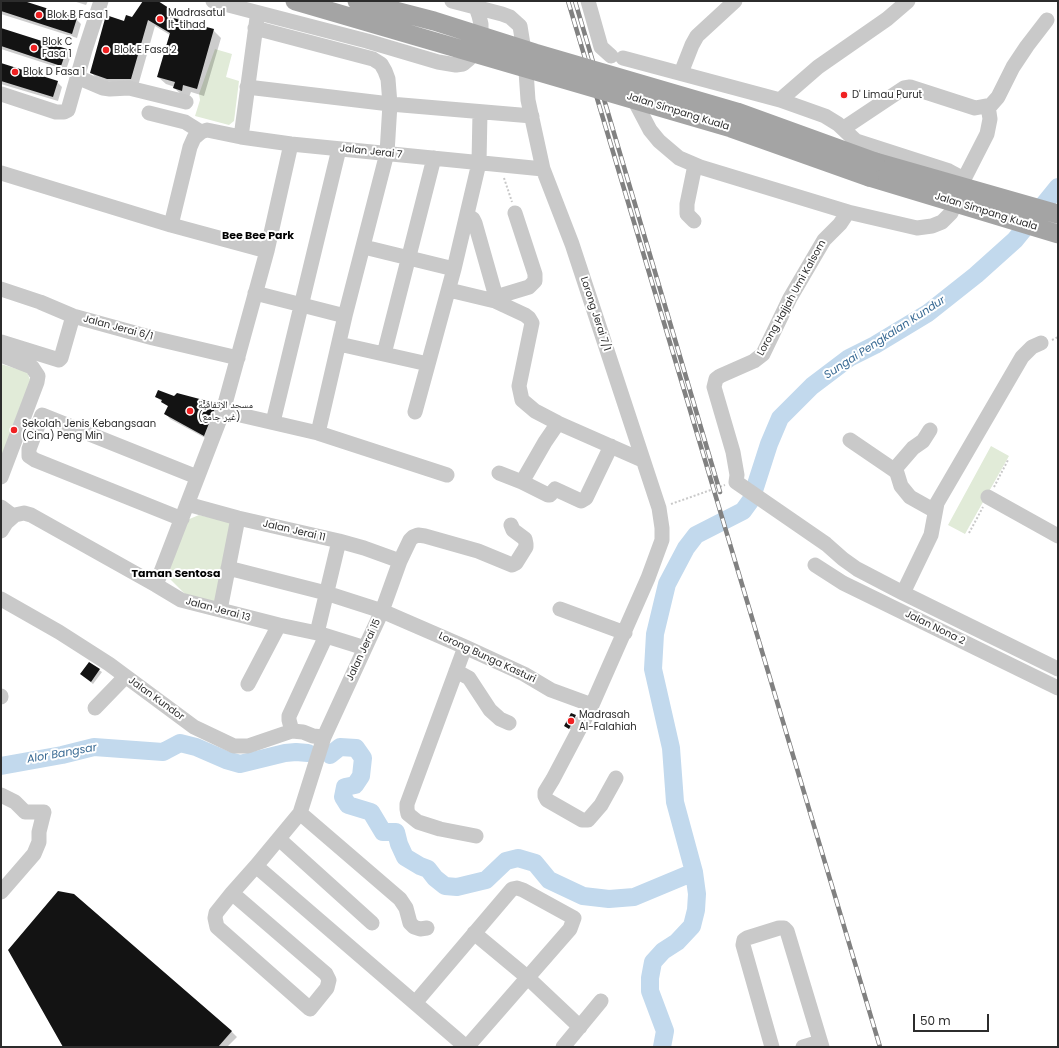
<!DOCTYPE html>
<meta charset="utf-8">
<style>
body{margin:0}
#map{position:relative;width:1059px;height:1048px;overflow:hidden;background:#fff;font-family:Poppins,sans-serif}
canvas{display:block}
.frame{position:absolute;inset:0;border:2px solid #2c2c2c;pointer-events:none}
.scale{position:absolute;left:913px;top:1014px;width:76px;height:18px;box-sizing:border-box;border:2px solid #2c2c2c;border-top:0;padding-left:5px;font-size:12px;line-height:14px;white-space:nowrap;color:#2c2c2c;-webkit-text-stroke:3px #fff;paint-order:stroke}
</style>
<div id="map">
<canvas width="1059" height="1048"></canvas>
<div class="frame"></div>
<div class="scale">50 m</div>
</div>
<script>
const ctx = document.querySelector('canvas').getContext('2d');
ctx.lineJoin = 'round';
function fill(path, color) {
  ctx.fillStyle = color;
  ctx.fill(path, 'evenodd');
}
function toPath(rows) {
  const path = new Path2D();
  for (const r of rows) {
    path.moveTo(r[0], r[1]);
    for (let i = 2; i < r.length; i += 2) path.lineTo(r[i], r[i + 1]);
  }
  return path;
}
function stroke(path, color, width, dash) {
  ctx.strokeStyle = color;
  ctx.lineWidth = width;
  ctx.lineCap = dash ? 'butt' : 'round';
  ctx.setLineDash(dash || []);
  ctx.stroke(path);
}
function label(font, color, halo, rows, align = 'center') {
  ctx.font = font + ' Poppins,"Noto Naskh Arabic",sans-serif';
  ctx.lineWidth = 4;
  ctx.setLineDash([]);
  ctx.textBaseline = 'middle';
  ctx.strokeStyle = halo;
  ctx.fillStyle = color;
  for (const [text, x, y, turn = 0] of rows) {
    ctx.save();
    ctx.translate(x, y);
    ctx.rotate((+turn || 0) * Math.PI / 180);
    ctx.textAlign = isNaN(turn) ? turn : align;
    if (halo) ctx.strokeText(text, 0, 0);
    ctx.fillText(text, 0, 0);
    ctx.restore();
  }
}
fill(toPath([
 [215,49,232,54,226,77,239,81,234,121,229,125,195,116,200,100,199,94],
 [1,364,27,372,31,382,1,462],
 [991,446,1009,456,965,534,948,525],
 [199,515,234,523,217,602,185,594,166,575,187,520]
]), '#e1ebd8');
fill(toPath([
 [1,1,21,1,76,19,81,24,77,38,1,14],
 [73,1,88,1,86,5],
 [141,1,156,1,174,13,181,21,213,30,221,38,204,96,191,92,189,97,182,95,174,88,175,87,166,84,158,77,170,35,155,26,138,86,98,80,91,72,125,22,132,18,142,3],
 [1,30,66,50,71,55,66,70,1,49],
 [1,64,57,82,62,87,58,101,1,84],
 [156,397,175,397,210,403,219,413,209,440,170,419,166,414,169,407],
 [89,663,102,672,93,684,83,676],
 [571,714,578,718,572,730,565,726],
 [73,895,232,1032,237,1037,227,1047,64,1047]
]), '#0003');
stroke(toPath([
 [330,755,340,747,356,748,363,758,361,776,355,785,345,787,343,797,348,805,371,812,383,832,396,832,399,844,405,857,420,866,428,869,435,878,445,886,457,887,486,880,506,861,518,858,535,863,549,880,583,896,609,899,634,897,694,872],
 [1,766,62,755,94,747,163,752,180,743,196,747,226,760,240,764,285,753,296,752,308,753],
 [662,1047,665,1031,650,991,650,978,653,962,663,951,677,942,692,926,696,910,697,894,694,872,675,802,671,748,653,669,655,634,667,584,686,548,696,535,743,511,751,500,769,444,780,418,812,386,849,358,875,345,928,313,976,275,1015,240,1058,187]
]), '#c2d9ed', 18);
fill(toPath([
 [1,1,24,1,77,18,72,34,1,11],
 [143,1,158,1,175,12,173,18,214,29,197,89,183,85,182,91,173,88,175,82,157,77,170,33,148,20,131,79,107,79,90,73,106,15,124,21,126,15,132,17],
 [1,28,67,49,61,66,1,46],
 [1,63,58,81,53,97,1,81],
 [158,390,174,396,177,393,211,402,215,408,204,436,164,414,168,406,161,402,162,400,155,397],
 [89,662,100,669,91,682,80,674],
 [571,713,576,715,569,729,564,726],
 [58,891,74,894,232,1031,218,1047,63,1047,8,950]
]), '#131313');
stroke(toPath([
 [504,178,512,202],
 [1052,340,1058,337],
 [994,487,1008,460],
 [671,504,725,485],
 [969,533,983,507]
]), '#c9c9c9', 2, [2, 2]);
stroke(toPath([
 [213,1,367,41,438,62,456,65,463,64,469,59,478,46,481,33,481,24,479,16,476,7],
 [452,1,502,14,510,17,520,26,525,57,528,100,543,169,572,244,659,508,662,528,662,540,648,578,592,705,553,779,545,792,545,796,547,800,582,820,588,820,601,805,616,778],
 [588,1,601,47,611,56],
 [255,28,373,59,381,64,385,71,388,79,390,104,387,153,345,316,318,433],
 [623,58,780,100,825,116,838,124,856,141,949,171,964,179],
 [681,73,692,45,697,36,735,1],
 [77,77,103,88,110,89,129,88,186,102],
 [247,87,390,104,532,116],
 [1,94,56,112,64,112,68,110,85,50,101,1],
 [631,94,650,130,659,141,679,158,700,167,848,212,917,228,932,226,942,222,951,213,956,202],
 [780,100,818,67,887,19,908,1],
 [149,113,185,122,201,132],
 [844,128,904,88,910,87,975,108,991,105,998,97,1013,67,1027,46,1047,20],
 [201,132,207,130,241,137,291,144,543,169],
 [241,137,257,18],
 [1,173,171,225,267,251],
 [964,179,987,134,990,119,988,106],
 [848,212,840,224,824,240,790,298,763,354,754,361,720,376,716,379,714,387,733,452,737,475,736,482,826,544,843,559,857,569,903,593,1058,669],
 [467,215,473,219,475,223,496,297,495,301],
 [694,221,687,214,687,204,695,165],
 [171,225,190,147,194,138,201,132],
 [364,247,454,269],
 [1,289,40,302,73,316,153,338,238,358],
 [449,290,495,301,525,315,529,318,532,323,519,386,522,400,535,411,558,423,642,460],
 [255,293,345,316],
 [496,297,529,287,535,281,535,274,515,213],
 [1,342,59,360,61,358,73,316],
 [339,344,428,364],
 [384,354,434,158],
 [1,355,32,367,38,376,37,382,1,477],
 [223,411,318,433,447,475],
 [415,412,454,269,479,163,480,112],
 [273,422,339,149],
 [850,440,894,470,897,473,901,486,910,497,935,511],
 [894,470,913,448,923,441,930,430],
 [499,473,522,482,548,495,550,495,555,489,581,501,586,498,611,446],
 [522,482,545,442,558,423],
 [988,497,1058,536],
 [187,504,238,518,339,541,364,548,400,561],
 [1,507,13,516],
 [182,519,35,460,29,456,29,449,42,415,197,477],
 [1,531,6,523,15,515,24,513,31,515,156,585,181,600,279,625,317,633,365,648],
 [815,565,843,583,1058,688],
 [228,568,326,593,382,611,465,647,524,674,551,690,592,705],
 [156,585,223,411,267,251,291,144],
 [903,593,931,535,937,503,1022,357,1032,347,1041,343],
 [1,599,59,632,109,664,194,727,234,746,248,746,292,731,303,732,313,736,324,737],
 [560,609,625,633],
 [220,610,238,518],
 [317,633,339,541],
 [465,647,407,804,407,809,408,814,418,822,440,829,476,836],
 [456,671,469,678,490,710,500,719,509,723],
 [248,684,279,625],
 [1,696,1,697],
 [95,708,125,677],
 [292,731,289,720,289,716,326,636],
 [1,795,15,802,25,812,44,812,39,832,39,842,34,854,1,892],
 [300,813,400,899,406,908,410,923,414,927,420,929,427,928],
 [279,839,372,923],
 [256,866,466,1047],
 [232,893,326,974,329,980,327,988,310,1009,217,927,215,918,216,913,232,893,256,866,300,813,324,737,382,611,400,561,410,540,413,537,418,535,425,536,478,551,512,565,516,563,526,547,526,544,525,539,513,530,511,525],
 [474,933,527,977,580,1027],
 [415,1003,512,889,517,888,523,890,574,918,570,929,467,1047],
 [563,1047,601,1001],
 [772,1047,743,945,744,940,747,938,779,928,784,928,787,931,822,1047],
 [803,1047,820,1042]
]), '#c9c9c9', 15);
stroke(toPath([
 [875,162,1058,214],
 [869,177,1058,234]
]), '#a4a4a4', 19);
const rail = toPath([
 [568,1,880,1047],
 [575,1,720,492]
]);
stroke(rail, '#818181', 4.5);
stroke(rail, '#fff', 3, [9]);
stroke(toPath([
 [295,1,731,128,869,177],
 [357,1,434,21,535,53,737,112,875,162]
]), '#a4a4a4', 19);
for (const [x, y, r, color] of [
 [39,15,4,"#f02122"],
 [160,19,4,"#f02122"],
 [34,48,4,"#f02122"],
 [106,50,4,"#f02122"],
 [15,72,4,"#f02122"],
 [844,95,4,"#f02122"],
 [190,411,4,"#f02122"],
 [14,430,4,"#f02122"],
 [571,721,4,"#f02122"]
]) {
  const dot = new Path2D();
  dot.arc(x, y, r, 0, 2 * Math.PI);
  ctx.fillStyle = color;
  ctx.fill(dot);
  stroke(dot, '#fff', 1.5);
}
label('10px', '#2c2c2c', '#fff', [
 ["Madrasatul",168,13],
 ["It-tihad",168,25],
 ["Blok B Fasa 1",47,15],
 ["Blok C",42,42],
 ["Fasa 1",42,54],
 ["Blok E Fasa 2",114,50],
 ["Blok D Fasa 1",23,72],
 ["D' Limau Purut",852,95],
 ["مسجد الإتفاقية",198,405],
 ["(غير جامع)",198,417],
 ["Sekolah Jenis Kebangsaan",22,424],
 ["(Cina) Peng Min",22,436],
 ["Madrasah",579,715],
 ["Al-Falahiah",579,727]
], 'left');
label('10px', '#2c2c2c', '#fff', [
 ["Jalan Simpang Kuala",678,112,17],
 ["Jalan Jerai 7",371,152,6],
 ["Jalan Simpang Kuala",986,212,17],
 ["Lorong Hajjah Umi Kalsom",792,298,-61],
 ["Lorong Jerai 7/1",595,314,72],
 ["Jalan Jerai 6/1",118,328,15],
 ["Jalan Jerai 11",294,531,13],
 ["Jalan Jerai 13",218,610,15],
 ["Jalan Nona 2",935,628,26],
 ["Jalan Jerai 15",364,650,-65],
 ["Lorong Bunga Kasturi",487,658,25],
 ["Jalan Kundor",156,699,36]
]);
label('bold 11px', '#000', '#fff', [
 ["Bee Bee Park",258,236],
 ["Taman Sentosa",176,574]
]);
label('italic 11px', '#366892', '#fff', [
 ["Sungai Pengkalan Kundur",885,338,-33],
 ["Alor Bangsar",62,754,-10]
]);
</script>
